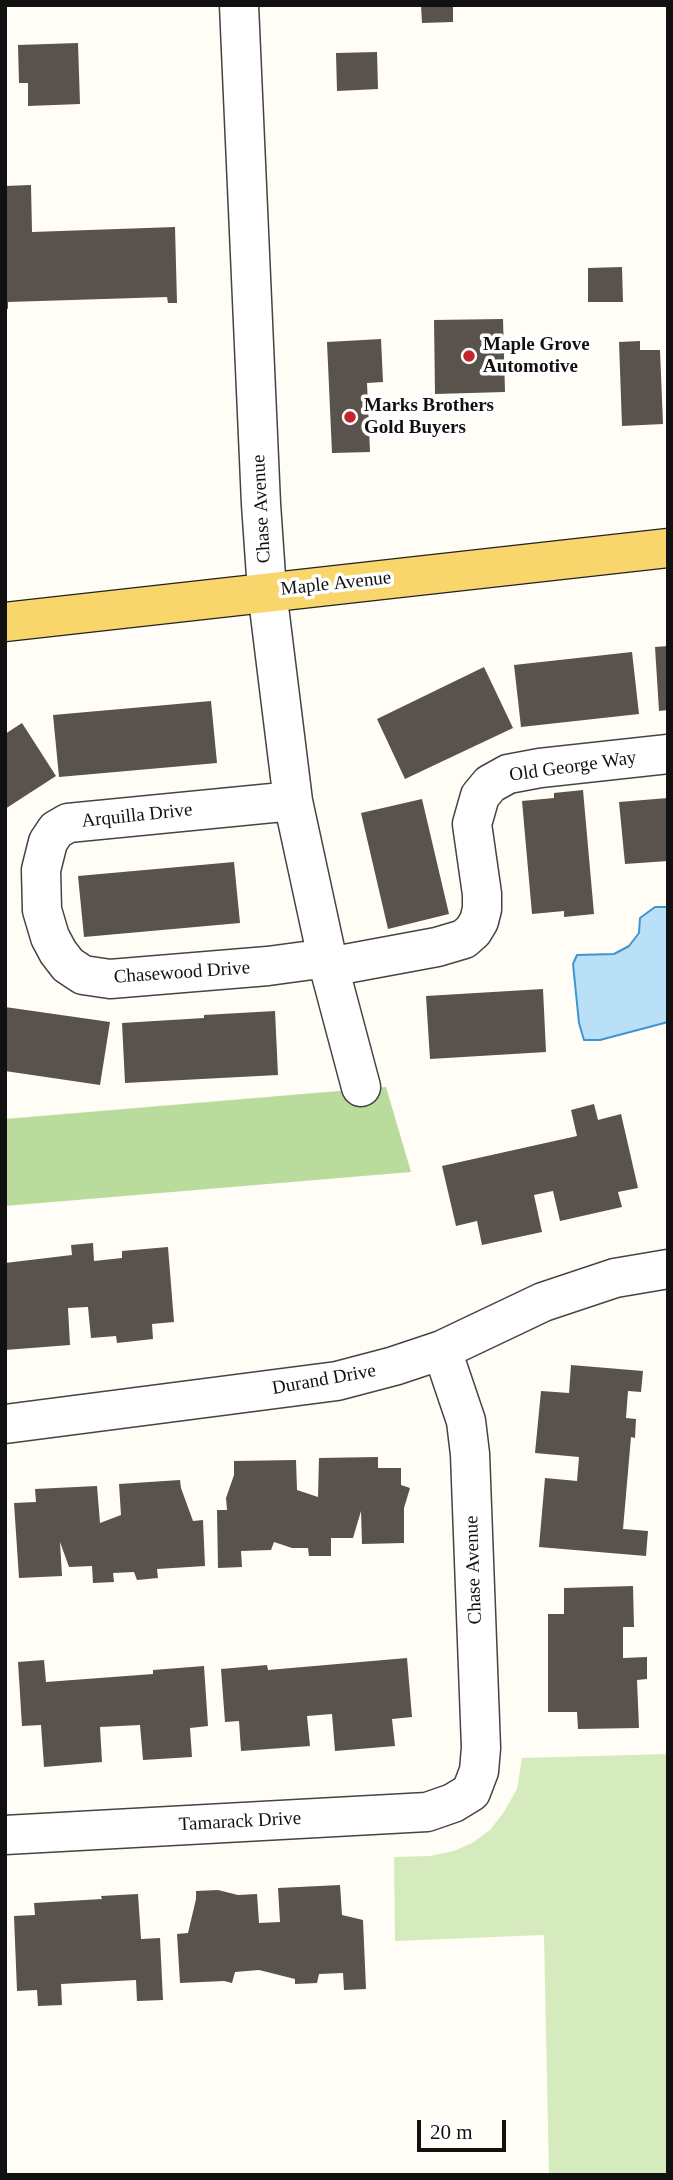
<!DOCTYPE html>
<style>
body{margin:0}
#map{position:relative;width:673px;height:2180px;overflow:hidden;background:#fffdf5;font-family:Georgia,serif}
canvas{display:block}
.frame{position:absolute;inset:0;border:7px solid #111;pointer-events:none}
.scale{position:absolute;left:417px;top:2120px;width:89px;height:32px;box-sizing:border-box;border:4px solid #111;border-top:0;padding-left:9px;font-size:21px;line-height:24px;white-space:nowrap;color:#111;-webkit-text-stroke:5px #fff;paint-order:stroke}
</style>
<div id="map">
<canvas width="673" height="2180"></canvas>
<div class="frame"></div>
<div class="scale">20 m</div>
</div>
<script>
const ctx = document.querySelector('canvas').getContext('2d');
ctx.lineJoin = 'round';
function fill(path, color) {
  ctx.fillStyle = color;
  ctx.fill(path, 'evenodd');
}
function toPath(rows) {
  const path = new Path2D();
  for (const r of rows) {
    path.moveTo(r[0], r[1]);
    for (let i = 2; i < r.length; i += 2) path.lineTo(r[i], r[i + 1]);
  }
  return path;
}
function stroke(path, color, width, dash) {
  ctx.strokeStyle = color;
  ctx.lineWidth = width;
  ctx.lineCap = dash ? 'butt' : 'round';
  ctx.setLineDash(dash || []);
  ctx.stroke(path);
}
function label(font, color, halo, rows, align = 'center') {
  ctx.font = font + ' Georgia,serif';
  ctx.lineWidth = 7;
  ctx.setLineDash([]);
  ctx.textBaseline = 'middle';
  ctx.strokeStyle = halo;
  ctx.fillStyle = color;
  for (const [text, x, y, turn = 0] of rows) {
    ctx.save();
    ctx.translate(x, y);
    ctx.rotate((+turn || 0) * Math.PI / 180);
    ctx.textAlign = isNaN(turn) ? turn : align;
    if (halo) ctx.strokeText(text, 0, 0);
    ctx.fillText(text, 0, 0);
    ctx.restore();
  }
}
fill(toPath([
 [668,1754,668,2175,549,2175,544,1935,395,1941,394,1857,430,1856,454,1851,472,1843,490,1830,504,1812,517,1789,522,1758]
]), '#d5ebbd');
fill(toPath([
 [386,1087,411,1172,5,1206,5,1119]
]), '#b9dc9c');
const water = toPath([
 [655,907,668,907,668,1022,600,1040,584,1040,579,1023,573,964,577,955,614,954,629,946,639,933,640,918,655,907]
]);
fill(water, '#b9e0f7');
stroke(water, '#3f96cf', 2);
fill(toPath([
 [421,5,453,5,453,22,422,23],
 [78,43,80,104,28,106,28,83,19,83,18,45],
 [377,52,378,89,337,91,336,53],
 [31,185,32,232,175,227,177,303,168,303,167,297,8,302,8,309,5,309,5,186],
 [622,267,623,302,588,302,588,268],
 [503,319,505,392,435,394,434,320],
 [381,339,383,382,367,383,370,452,332,453,327,342],
 [640,341,640,350,660,350,663,424,622,426,619,342],
 [668,646,668,710,659,711,655,647],
 [632,652,639,714,521,727,514,665],
 [484,667,513,728,405,779,377,719],
 [211,701,217,763,59,777,53,715],
 [22,723,56,776,5,809,5,734],
 [583,790,594,914,564,917,564,911,532,914,522,801,554,798,554,793],
 [668,798,668,861,625,864,619,802],
 [422,799,449,914,388,929,361,813],
 [234,862,240,923,84,937,78,876],
 [543,989,546,1052,430,1059,426,996],
 [5,1007,110,1022,100,1085,5,1071],
 [275,1011,278,1075,125,1083,122,1023,204,1018,204,1015],
 [594,1104,598,1120,621,1114,638,1188,618,1192,622,1207,560,1221,553,1191,534,1195,542,1232,482,1245,477,1221,456,1226,442,1166,577,1136,571,1110],
 [93,1243,94,1261,122,1258,122,1251,168,1247,174,1322,152,1324,153,1339,117,1343,116,1336,91,1338,88,1307,68,1308,70,1345,5,1350,5,1263,72,1255,71,1245],
 [571,1365,643,1371,641,1392,628,1391,626,1418,636,1419,635,1438,631,1437,623,1529,648,1531,646,1556,539,1547,545,1478,577,1481,579,1457,535,1453,541,1391,569,1393],
 [378,1457,378,1468,401,1468,401,1485,410,1488,404,1508,404,1543,362,1544,361,1511,353,1538,331,1538,331,1556,309,1556,308,1548,292,1548,274,1542,271,1550,241,1551,242,1567,218,1568,217,1510,227,1510,226,1498,234,1475,234,1461,296,1460,297,1490,318,1497,319,1458],
 [180,1480,181,1488,193,1521,203,1520,205,1566,157,1569,158,1578,137,1580,134,1572,113,1573,114,1582,93,1583,92,1566,69,1567,60,1542,62,1576,19,1578,14,1503,36,1502,35,1489,97,1486,100,1523,121,1515,119,1484],
 [633,1586,634,1627,623,1627,623,1658,647,1657,647,1679,637,1680,639,1728,578,1729,577,1712,548,1712,548,1614,564,1614,564,1588],
 [407,1658,412,1717,392,1719,395,1746,335,1751,332,1714,307,1716,310,1746,241,1751,239,1721,225,1722,221,1669,267,1665,268,1670],
 [44,1660,46,1682,153,1674,153,1670,204,1666,208,1726,190,1728,192,1757,143,1760,140,1725,100,1727,102,1762,44,1767,41,1725,22,1726,18,1662],
 [340,1885,342,1915,363,1920,366,1989,344,1990,343,1973,319,1974,317,1983,295,1984,295,1979,259,1970,235,1972,232,1983,224,1981,180,1983,177,1934,188,1933,196,1899,196,1891,218,1890,238,1895,257,1894,259,1923,280,1922,278,1888],
 [138,1894,141,1939,160,1938,163,2000,137,2001,136,1980,61,1984,62,2005,38,2006,37,1990,17,1991,14,1916,35,1915,34,1903,102,1899,101,1896]
]), '#5a524d');
const minor = toPath([
 [239,5,261,504,267,591,293,801,329,967,361,1087],
 [293,801,68,823,56,830,48,842,41,870,42,910,50,937,58,952,68,965,83,975,110,979,268,966,327,958],
 [329,967,437,947,464,939,473,931,479,921,482,909,482,894,472,824,480,796,490,784,508,774,540,768,668,754],
 [5,1424,337,1381,394,1366,442,1350,543,1302,615,1278,668,1269],
 [5,1835,427,1812,453,1803,471,1792,479,1771,481,1748,470,1454,466,1421,442,1350]
]);
const major = toPath([
 [5,622,668,548]
]);
stroke(minor, '#444', 41);
stroke(major, '#222', 41);
stroke(minor, '#fff', 38);
stroke(major, '#f9d66b', 38);
for (const [x, y, r, color] of [
 [469,356,7,"#c4262e"],
 [350,417,7,"#c4262e"]
]) {
  const dot = new Path2D();
  dot.arc(x, y, r, 0, 2 * Math.PI);
  ctx.fillStyle = color;
  ctx.fill(dot);
  stroke(dot, '#fff', 2.5);
}
label('bold 19px', '#111', '#fff', [
 ["Maple Grove",483,345],
 ["Automotive",483,367],
 ["Marks Brothers",364,406],
 ["Gold Buyers",364,428]
], 'left');
label('19px', '#111', '#fff', [
 ["Chase Avenue",262,509,-93],
 ["Maple Avenue",336,584,-6],
 ["Old George Way",573,767,-8],
 ["Arquilla Drive",137,816,-6],
 ["Chasewood Drive",182,973,-4],
 ["Durand Drive",324,1380,-10],
 ["Chase Avenue",474,1570,-92],
 ["Tamarack Drive",240,1822,-3]
]);
</script>
